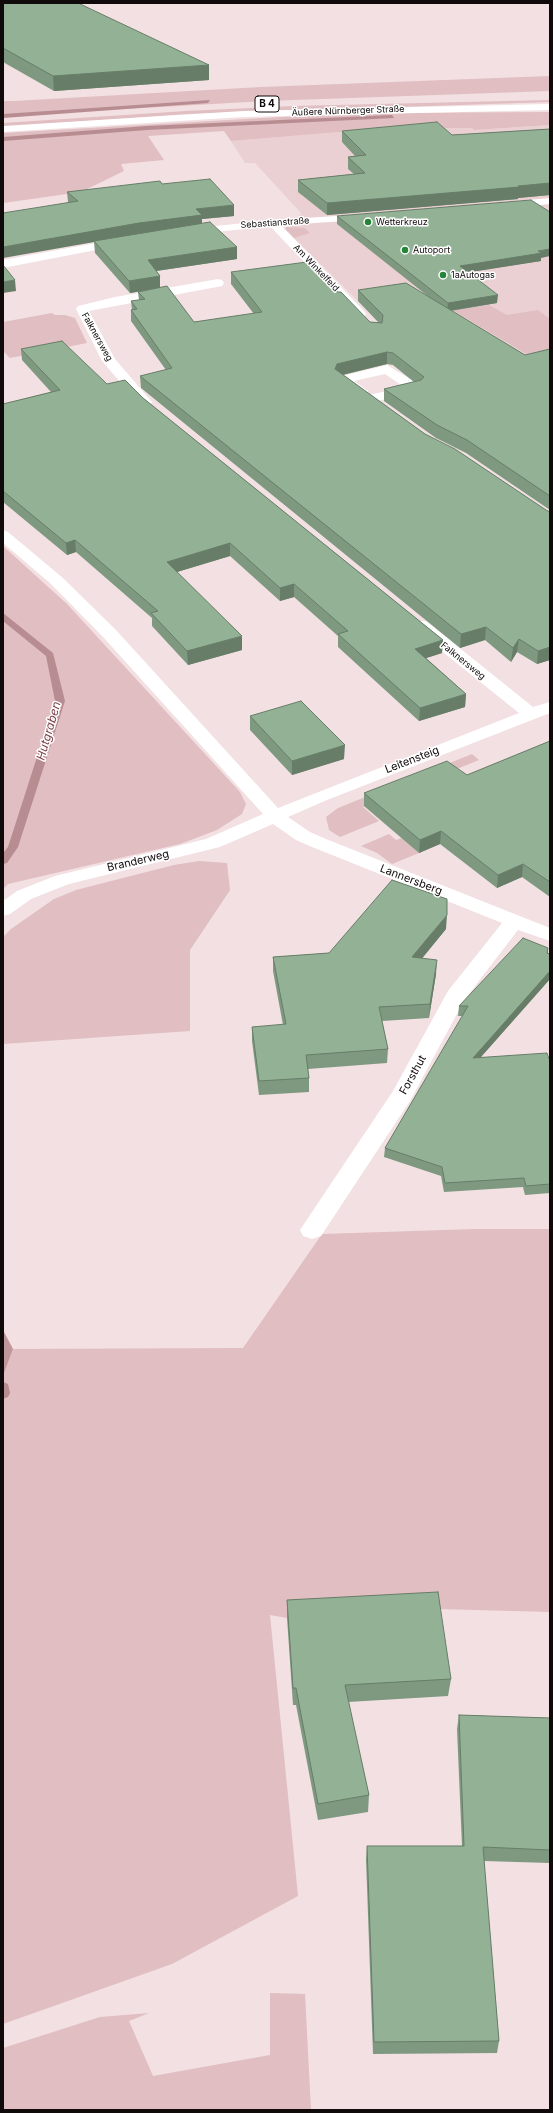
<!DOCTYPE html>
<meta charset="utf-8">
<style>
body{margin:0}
#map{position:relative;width:553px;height:2113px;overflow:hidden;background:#f2e0e2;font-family:Inter,sans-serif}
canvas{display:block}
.frame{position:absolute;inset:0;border:4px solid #100a0b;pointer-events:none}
</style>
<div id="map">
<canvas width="553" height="2113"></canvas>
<div class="frame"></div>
</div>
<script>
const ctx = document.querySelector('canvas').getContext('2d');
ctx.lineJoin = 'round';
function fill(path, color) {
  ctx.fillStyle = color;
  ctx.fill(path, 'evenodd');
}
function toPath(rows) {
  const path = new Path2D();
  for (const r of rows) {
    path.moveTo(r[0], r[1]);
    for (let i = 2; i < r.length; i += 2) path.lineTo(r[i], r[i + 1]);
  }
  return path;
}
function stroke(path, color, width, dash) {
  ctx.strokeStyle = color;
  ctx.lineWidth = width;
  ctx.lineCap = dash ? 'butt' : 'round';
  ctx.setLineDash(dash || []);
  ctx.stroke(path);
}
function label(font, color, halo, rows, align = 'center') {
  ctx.font = font + ' Inter,sans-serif';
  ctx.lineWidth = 3;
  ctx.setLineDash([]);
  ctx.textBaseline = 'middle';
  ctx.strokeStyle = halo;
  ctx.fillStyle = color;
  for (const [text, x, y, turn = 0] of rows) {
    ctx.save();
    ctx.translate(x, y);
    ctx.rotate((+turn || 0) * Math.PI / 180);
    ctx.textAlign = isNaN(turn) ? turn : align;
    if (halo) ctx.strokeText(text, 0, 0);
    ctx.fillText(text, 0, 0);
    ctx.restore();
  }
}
fill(toPath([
 [438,124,442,128,472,128,474,130,550,125,550,369,452,310,375,318,294,238,288,230,301,213,255,163,245,163,231,141]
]), '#ebd0d3');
fill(toPath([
 [550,76,550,91,265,101,3,116,3,101,14,101,261,87],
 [550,100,550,102,187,114,3,127,3,123,186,111,294,106],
 [550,112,550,125,474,130,472,128,442,128,437,124,231,141,224,131,148,136,164,160,121,164,124,171,81,192,3,203,3,133,280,117,377,113],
 [286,227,305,228,310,233,294,238,285,229],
 [489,305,507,315,538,310,550,319,550,368,452,310],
 [52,313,55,315,65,315,75,318,87,343,10,358,3,351,3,322],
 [3,546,67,604,240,792,246,804,242,814,217,830,180,844,8,884,3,889],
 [472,754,479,760,363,807,379,821,340,837,329,830,326,817,338,808],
 [389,834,396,840,402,838,419,853,392,864,377,853,361,846],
 [199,861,227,863,230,890,190,950,190,1031,3,1044,3,937,11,929,54,899,76,890,174,865],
 [475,1229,550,1229,550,1612,437,1609,287,1618,270,1615,298,1896,172,1964,3,2024,3,1376,13,1349,243,1348,322,1234],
 [270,1993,305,1994,311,2110,3,2110,3,2048,100,2017,149,2013,129,2021,153,2076,270,2055]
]), '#e0bec1');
fill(toPath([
 [3,1330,13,1349,3,1376]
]), '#c1969a');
fill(toPath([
 [210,100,208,103,3,118,3,114,210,100],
 [392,115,394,118,147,130,3,141,3,137,147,126,392,115],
 [3,613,53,653,65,701,18,847,7,863,3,864,3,853,8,847,55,701,46,656,3,621,3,613],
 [3,1382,8,1384,10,1393,8,1397,3,1399,3,1382]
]), '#b88d91');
fill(toPath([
 [273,220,277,221,364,311,366,314,364,317,356,317,269,225,267,223,273,220],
 [218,279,222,280,224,283,222,286,89,311,115,359,152,402,150,405,140,405,102,361,76,309,78,306,115,297,218,279],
 [387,365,420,385,422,388,420,391,369,403,364,402,363,398,358,397,336,380,338,377,387,365],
 [385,374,404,387,369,395,368,391,354,381,385,374],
 [3,530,8,532,63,578,116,630,278,808,519,713,414,629,412,625,414,621,426,621,533,707,550,702,550,713,327,800,288,817,310,832,326,839,550,928,550,941,518,930,465,999,410,1101,321,1236,312,1239,303,1236,300,1230,393,1091,448,991,502,923,312,847,296,840,273,824,220,847,69,884,31,899,10,914,3,916,3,901,17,891,55,876,206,839,263,814,104,638,51,584,3,543,3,530]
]), '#fff');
fill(toPath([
 [550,198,550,204,505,208,499,205,505,202,550,198],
 [368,214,374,217,372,219,273,226,187,235,181,232,187,229,273,220,368,214],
 [123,238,127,240,129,242,127,244,3,268,3,260,123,238]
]), '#fff');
fill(toPath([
 [550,104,550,110,243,117,3,132,3,126,243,111,550,104]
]), '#fff');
fill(toPath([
 [3,3,209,65,209,80,54,91,3,62],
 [550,129,550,195,518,198,518,199,327,215,298,192,298,180,354,174,348,169,348,157,355,156,342,142,342,131,452,135],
 [162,184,234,216,202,219,202,224,237,247,237,259,156,271,160,276,160,288,130,293,95,253,94,242,68,202,67,192],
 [337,216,541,258,541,261,468,272,497,303,451,311,525,355,550,349,550,510,466,453,436,438,384,401,384,389,414,382,393,365,387,364,343,375,425,434,546,510,550,512,550,660,537,664,517,652,511,662,485,640,460,648,141,388,140,376,166,370,131,321,131,310,132,310,131,301,139,300,138,292,194,322,254,314,231,284,231,272,338,292,370,322,378,322,358,301,358,290,429,297,337,224],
 [21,349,107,384,143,398,443,640,442,653,426,658,466,694,465,707,419,721,338,647,338,636,294,597,280,601,230,556,177,572,242,650,188,665,152,626,152,618,76,552,67,555,3,502,3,404,51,392,22,360],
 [250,716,344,759,292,775,250,730],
 [550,741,550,897,522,877,497,888,440,844,419,853,364,806,364,793,467,775],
 [446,929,422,958,436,974,429,1018,382,1021,388,1049,387,1063,308,1069,309,1078,309,1092,259,1095,252,1041,252,1027,283,1025,273,971,273,957,329,953],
 [548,948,548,953,550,954,550,979,481,1057,550,1059,550,1193,525,1195,523,1187,444,1192,441,1176,384,1157,385,1148,463,1016,458,1016,459,1006],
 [287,1600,451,1679,448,1696,348,1702,369,1795,368,1812,318,1820,296,1705,293,1705,287,1618],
 [459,1715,550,1718,550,1863,484,1861,499,2041,497,2053,373,2054,366,1859,367,1846,462,1846,457,1729]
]), '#7e9980');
fill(toPath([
 [209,65,209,80,54,91,53,76],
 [550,183,550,195,518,198,518,199,327,215,327,203,518,186],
 [234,205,234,216,202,219,202,226,140,234,3,258,3,247,196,209],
 [237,247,237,259,149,272,148,260],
 [550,249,550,256,541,258,541,261,459,274,460,266],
 [160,276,160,288,130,293,129,281],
 [15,280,16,291,3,293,3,282],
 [498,295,497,303,447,311,448,303],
 [387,352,387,364,337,376,335,369,337,364],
 [75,540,76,552,67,555,66,543],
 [230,543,230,556,167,575,167,562],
 [294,584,294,597,280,601,280,588],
 [486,627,485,640,460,648,461,634],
 [242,636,242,650,188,665,187,651],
 [519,639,517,652,511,662,513,648],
 [443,640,442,653,414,662,415,649],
 [550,647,550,660,537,664,538,651],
 [466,694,465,707,419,721,420,708],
 [345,745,344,759,292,775,292,761],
 [441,831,440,844,419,853,420,840],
 [523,864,522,877,497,888,498,875],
 [447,915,446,929,411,972,412,957],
 [437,960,436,974,429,1018,430,1004],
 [550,971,550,979,472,1067,473,1058]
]), '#677d68');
const building = toPath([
 [3,3,78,3,209,65,53,76,3,48,3,3],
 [437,122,452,135,550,129,550,183,518,186,519,187,327,203,298,180,365,173,348,157,366,155,342,131,437,122],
 [210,179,234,205,196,209,202,215,139,223,3,247,3,213,78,201,67,192,160,181,162,184,210,179],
 [531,200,550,212,550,249,538,251,542,253,460,266,498,295,448,303,337,216,531,200],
 [210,222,237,247,148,260,160,276,129,281,94,241,210,222],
 [307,262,338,292,341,292,370,322,382,323,383,315,358,290,406,283,525,355,550,349,550,496,467,440,437,425,384,389,421,380,424,377,393,353,387,352,337,364,335,369,425,434,455,449,546,510,550,512,550,647,538,651,519,639,513,648,486,627,461,634,140,376,172,368,131,310,137,309,131,301,145,299,138,292,167,286,194,322,262,312,231,272,307,262],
 [3,265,15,280,3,282,3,265],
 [62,341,107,384,125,380,143,398,443,640,415,649,466,694,420,708,338,634,348,631,294,584,280,588,230,543,167,562,242,636,187,651,151,613,158,611,75,540,66,543,3,491,3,404,60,390,21,349,62,341],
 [301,701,345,745,292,761,250,716,301,701],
 [550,741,550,882,523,864,498,875,441,831,420,840,364,793,447,761,467,775,550,741],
 [392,880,447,899,447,915,412,957,437,960,430,1004,379,1007,388,1049,306,1055,309,1078,259,1081,252,1027,286,1024,273,957,329,953,392,880],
 [523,938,548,948,547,953,550,954,550,971,473,1058,547,1053,549,1059,550,1059,550,1184,526,1186,524,1178,445,1183,442,1167,385,1148,468,1006,459,1006,523,938],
 [438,1592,451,1679,345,1685,369,1795,318,1804,296,1688,293,1688,287,1600,438,1592],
 [459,1715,550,1718,550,1850,483,1847,499,2041,374,2042,367,1846,464,1846,459,1715]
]);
fill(building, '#93b295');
stroke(building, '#677d68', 1);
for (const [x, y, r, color] of [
 [368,222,4,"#248437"],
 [405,250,4,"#248437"],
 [443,275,4,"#248437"]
]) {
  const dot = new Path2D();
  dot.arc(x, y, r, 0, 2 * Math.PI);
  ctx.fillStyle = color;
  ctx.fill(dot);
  stroke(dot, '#fff', 1.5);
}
label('9px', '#100a0b', '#fff', [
 ["Äußere Nürnberger Straße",348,111,-2],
 ["Sebastianstraße",275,223,-4],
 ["Am Winkelfeld",316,268,46],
 ["Falknersweg",97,337,61],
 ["Falknersweg",463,661,39]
]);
label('9px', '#100a0b', '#fff', [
 ["Wetterkreuz",376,222],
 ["Autoport",413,250],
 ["1aAutogas",451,275]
], 'left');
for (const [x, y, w] of [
 [267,104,24]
]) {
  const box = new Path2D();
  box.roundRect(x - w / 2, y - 8, w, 16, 3);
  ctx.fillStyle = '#fff';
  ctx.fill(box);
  stroke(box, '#100a0b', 1);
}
label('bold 10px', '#100a0b', null, [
 ["B 4",267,104]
]);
label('11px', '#100a0b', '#fff', [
 ["Leitensteig",412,760,-21],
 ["Branderweg",138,861,-13],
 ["Lannersberg",411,880,21],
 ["Forsthut",413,1075,-61]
]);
label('italic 12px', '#7f434c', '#fff', [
 ["Hutgraben",49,731,-74]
]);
</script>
